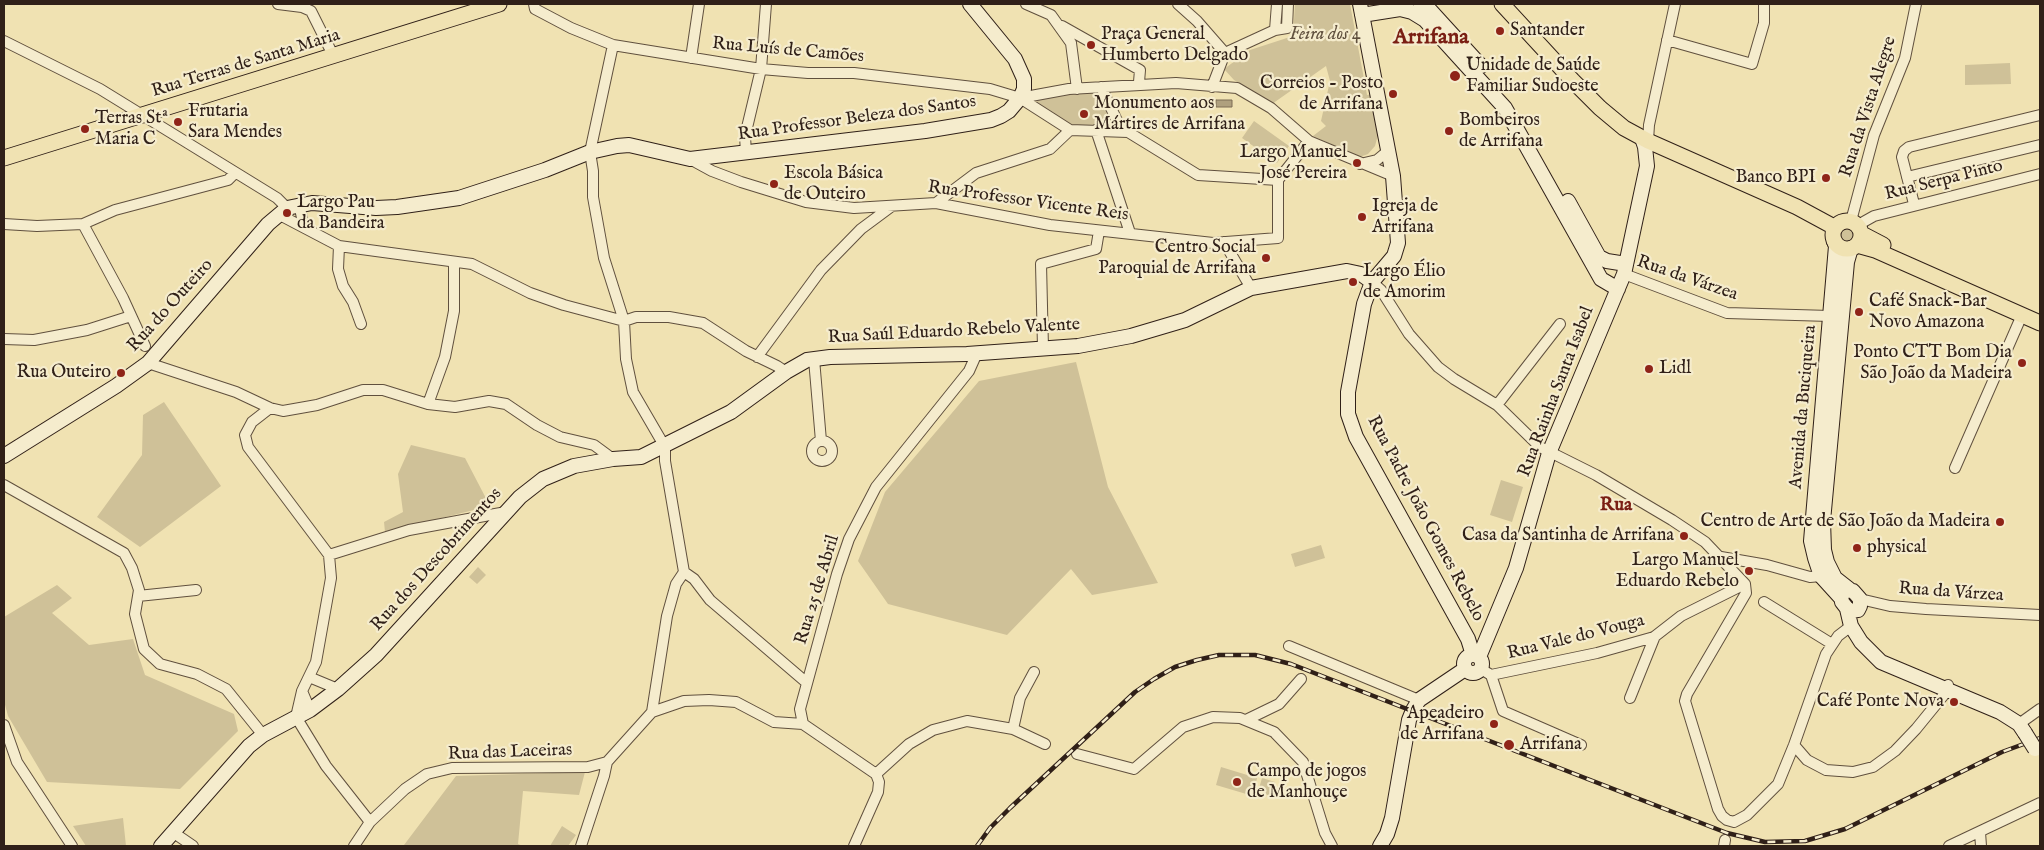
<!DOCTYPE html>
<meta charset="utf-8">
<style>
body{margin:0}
#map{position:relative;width:2044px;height:850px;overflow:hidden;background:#f0e2b2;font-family:"IM FELL English",serif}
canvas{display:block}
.frame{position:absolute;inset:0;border:5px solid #302018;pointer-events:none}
</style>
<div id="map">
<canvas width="2044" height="850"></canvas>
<div class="frame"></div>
</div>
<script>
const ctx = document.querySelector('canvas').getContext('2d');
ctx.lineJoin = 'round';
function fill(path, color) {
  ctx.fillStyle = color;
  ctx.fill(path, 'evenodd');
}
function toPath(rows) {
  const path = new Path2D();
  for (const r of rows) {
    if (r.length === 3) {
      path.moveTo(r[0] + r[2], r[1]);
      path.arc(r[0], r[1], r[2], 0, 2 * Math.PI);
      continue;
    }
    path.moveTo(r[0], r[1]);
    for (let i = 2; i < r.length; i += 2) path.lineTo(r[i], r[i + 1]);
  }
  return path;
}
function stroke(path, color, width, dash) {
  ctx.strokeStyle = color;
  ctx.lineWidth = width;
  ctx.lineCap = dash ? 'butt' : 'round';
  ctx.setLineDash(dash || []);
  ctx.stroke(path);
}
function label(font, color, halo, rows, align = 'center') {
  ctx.font = font + ' "IM FELL English",serif';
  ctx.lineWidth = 4.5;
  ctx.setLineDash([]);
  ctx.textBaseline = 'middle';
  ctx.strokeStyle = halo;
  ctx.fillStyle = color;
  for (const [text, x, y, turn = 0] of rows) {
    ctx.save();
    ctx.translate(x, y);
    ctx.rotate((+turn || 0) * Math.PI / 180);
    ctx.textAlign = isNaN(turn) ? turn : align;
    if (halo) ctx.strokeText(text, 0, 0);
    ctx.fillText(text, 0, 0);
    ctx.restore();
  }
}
fill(toPath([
 [1295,4,1350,4,1367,95,1373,94,1378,135,1375,146,1368,154,1360,157,1313,136,1326,126,1321,121,1330,81,1326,66,1272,104,1234,80,1224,69,1250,50,1293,36],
 [2010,63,2011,84,1965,85,1965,65],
 [1101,90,1118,129,1070,127,1027,100,1066,92],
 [1254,121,1289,146,1277,163,1242,138],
 [1848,233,9],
 [1076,362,1108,487,1158,583,1092,595,1071,569,1007,635,888,604,858,561,885,492,979,381],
 [164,402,221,486,140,547,97,517,142,455,143,415],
 [411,445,465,458,490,506,385,532,384,522,403,512,398,474],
 [1501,480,1523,487,1512,522,1490,515],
 [1321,545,1325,558,1295,567,1291,554],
 [478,567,486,575,477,584,469,577],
 [57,585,72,598,52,613,89,645,133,639,145,675,234,714,238,731,180,789,47,782,8,716,4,701,4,617],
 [1221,767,1257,778,1253,796,1216,785],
 [585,772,579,795,523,791,518,844,523,846,404,845,456,776],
 [1262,778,1275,782,1271,796,1258,792],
 [123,818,126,846,86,846,73,826],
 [562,826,576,835,568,846,550,846]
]), '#cfc198');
const water = toPath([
 [1216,100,1232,100,1232,107,1216,107,1216,100]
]);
fill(water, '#afa07e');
stroke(water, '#7c6d55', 1);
const street = toPath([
 [278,4,302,7,311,11,334,57],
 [534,4,535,9,571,28,613,45,761,69,808,73,854,73,990,89,1020,98,1070,130,1128,132,1198,175,1278,180],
 [1026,4,1051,15,1071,43,1077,89],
 [1178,4,1197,21,1225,53],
 [1062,26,1140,70,1139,82],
 [1275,30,1277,4],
 [1667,40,1752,64,1764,23,1764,4],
 [4,41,100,89,277,198,287,208],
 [613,45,590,152,593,171,593,197,604,258,624,321,626,359,633,392,665,447,665,461,684,572,694,579,710,600,807,683],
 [691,58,699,4],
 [1101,87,1122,131],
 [1212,87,1225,53,1275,30,1287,28,1288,4],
 [1020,98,1069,89,1176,83,1237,88,1271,108,1309,141,1393,176],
 [1096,130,1130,233],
 [1648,141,1649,125,1675,4],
 [746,153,745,136,761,69,766,4],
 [690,159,712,171,741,182,806,202,854,208,936,203,1050,225,1213,243,1278,238,1278,180],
 [1360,164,1377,160,1389,150],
 [1907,177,2040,145],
 [1278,180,1309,141],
 [936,203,976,173,1050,149,1070,130],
 [299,204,304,227],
 [1914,204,1902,157,1904,151,1909,147,2040,115],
 [278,214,339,246,472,264,530,293,564,305,624,321],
 [1851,221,1874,135,1905,58,1916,4],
 [4,224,37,226,83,224,115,210,228,180,235,173],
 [83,224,123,298,145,346],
 [1858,225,1874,216,2040,174],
 [1224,242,1251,288],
 [339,246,338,269,343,286,353,302,361,324],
 [1624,274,1727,313,1830,316],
 [1372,282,1381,290,1409,334,1438,367,1454,379,1497,405,1540,447,1596,475,1672,520,1705,542,1745,584],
 [624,321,636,317,669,317,703,323,746,351,777,366,786,372],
 [4,339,34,340,87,330,131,316],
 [1043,348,1041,264,1096,249,1099,231],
 [757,357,821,270,861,229,892,206],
 [814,359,821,441],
 [148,363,236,392,270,408,283,411,317,405,363,390,383,390,428,404,455,407,489,401,506,404,537,425,560,437,594,445,613,459],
 [428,404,445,357,454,311,454,262],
 [1497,405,1560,324],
 [270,408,252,422,245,435,248,447,329,555,331,578,316,662,302,691,310,710],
 [822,451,10],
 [1955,468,2022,315],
 [4,485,124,553,132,568,139,590,135,614,144,649,160,664,197,674,226,689,263,735],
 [329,555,409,530,506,512],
 [1721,557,1767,565,1810,577,1821,576],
 [1745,584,1746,593,1687,694,1685,701,1718,809,1722,816,1727,820,1734,822,1747,815,1778,784,1794,745,1826,654,1838,636,1851,626],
 [138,596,196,590],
 [1860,599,1890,606,1926,609,2040,615],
 [1764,602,1832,644],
 [1289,646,1419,700],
 [1481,669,1491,675,1503,711,1581,745],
 [1491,675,1597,653,1654,637,1681,616,1745,584],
 [309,677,338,689],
 [302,691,296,717,326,766,370,822],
 [1630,698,1655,636],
 [652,712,667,616,676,584,684,572],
 [1246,720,1279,704,1301,679],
 [803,724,800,709,837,574,849,539,876,487,969,371,977,353],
 [2019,724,2040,709],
 [4,725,17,762,72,846],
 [1013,729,1020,698,1034,672],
 [1794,745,1807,760,1826,770,1853,772,1873,767,1895,751,1916,729,1947,691,1948,685],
 [1077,754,1134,769,1183,727,1213,717,1240,718,1274,732,1303,762,1325,833,1332,846],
 [876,774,909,744,933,730,967,721,1013,729,1045,744],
 [1980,832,1981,846],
 [174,833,193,846],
 [354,846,370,822,405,789,427,774,452,768,588,767,607,762],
 [581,846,604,776,607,762,652,712,684,701,709,700,736,702,774,722,803,724,876,774],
 [854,846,878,792,879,782,876,774],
 [1724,846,1725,840],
 [1949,846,2040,803]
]);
const secondary = toPath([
 [1360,4,1393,176,1398,243,1394,256,1372,282,1364,304,1348,392,1348,414,1356,437,1468,639,1473,655],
 [1421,4,1429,9,1481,66],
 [1362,15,1400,9,1412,12,1425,20,1505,108,1601,279,1618,289],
 [1568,201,1599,257,1607,261,1626,264],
 [1834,241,1836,246,1811,541,1815,558,1821,576,1841,598],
 [4,456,116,386,148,363,268,224,287,208,312,203,376,208,397,207,459,198,545,170,590,152,617,146,629,145,690,159,925,131,991,120,1001,116,1009,111,1020,98,1024,89,1024,79,1015,59,970,4],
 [1849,589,1835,578,1827,562,1824,550,1823,521,1847,262,1851,248],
 [1845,590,1853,591,1860,599,1860,606,1858,610,1849,611,1842,602,1841,596,1845,590],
 [1847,609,1851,626,1861,642,1881,662,2000,712,2019,724,2025,733],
 [1473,664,9],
 [1479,657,1516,568,1549,453,1624,274,1647,166,1645,147,1642,138],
 [161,846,249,746,263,735,310,710,338,689,376,655,520,497,543,479,574,466,613,459,641,457,731,412,786,372,807,360,830,357,967,354,1078,346,1131,336,1185,320,1251,288,1347,271,1361,274,1372,282],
 [1380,846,1387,834,1392,818,1409,720,1413,710,1419,700,1465,669]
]);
const primary = toPath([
 [1502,4,1573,81,1600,108,1624,128,1648,141,1797,207,1834,227],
 [4,158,499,4],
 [1847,235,14],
 [1862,234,1883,245],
 [1857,245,1875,250,2040,323]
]);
stroke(street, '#60503e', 12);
stroke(secondary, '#302018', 16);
stroke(primary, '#302018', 17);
stroke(street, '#f5eccd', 10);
stroke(secondary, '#f5eccd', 14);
stroke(primary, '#f0e2b2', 15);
const rail = toPath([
 [977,846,990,828,1010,808,1135,692,1154,679,1175,667,1197,660,1219,655,1255,655,1291,664,1727,833,1765,842,1805,841,1845,829,2002,752,2040,738]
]);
stroke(rail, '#302018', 4.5);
stroke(rail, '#f5eccd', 2.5, [8]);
const secondaryBridge = toPath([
 [2025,733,2035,749]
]);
stroke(secondaryBridge, '#302018', 16, []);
stroke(secondaryBridge, '#f5eccd', 14);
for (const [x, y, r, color] of [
 [1500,31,5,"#8f2418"],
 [1091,45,5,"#8f2418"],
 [1455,76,6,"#8f2418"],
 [1393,94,5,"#8f2418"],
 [1084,114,5,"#8f2418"],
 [178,122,5,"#8f2418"],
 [85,129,5,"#8f2418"],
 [1449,131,5,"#8f2418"],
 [1357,163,5,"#8f2418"],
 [1826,178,5,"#8f2418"],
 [774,184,5,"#8f2418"],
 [287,213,5,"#8f2418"],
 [1362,217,5,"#8f2418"],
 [1266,258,5,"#8f2418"],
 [1353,282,5,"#8f2418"],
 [1859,312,5,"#8f2418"],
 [2022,363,5,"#8f2418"],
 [1649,369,5,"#8f2418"],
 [121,373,5,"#8f2418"],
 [2000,522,5,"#8f2418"],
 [1684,536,5,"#8f2418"],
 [1857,548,5,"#8f2418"],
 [1749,571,5,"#8f2418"],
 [1954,702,5,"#8f2418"],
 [1494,724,5,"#8f2418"],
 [1509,745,6,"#8f2418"],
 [1237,782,5,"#8f2418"]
]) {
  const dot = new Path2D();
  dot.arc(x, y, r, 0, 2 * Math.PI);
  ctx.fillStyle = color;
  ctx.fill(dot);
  stroke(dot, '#f5eccd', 2);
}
label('18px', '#302018', '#f5eccd', [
 ["Santander",1510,31],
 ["Praça General",1101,35],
 ["Humberto Delgado",1101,56],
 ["Unidade de Saúde",1466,66],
 ["Familiar Sudoeste",1466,87],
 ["Correios - Posto",1383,84,"right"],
 ["de Arrifana",1383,105,"right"],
 ["Monumento aos",1094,104],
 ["Mártires de Arrifana",1094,125],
 ["Frutaria",188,112],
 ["Sara Mendes",188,133],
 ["Terras Stª",95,119],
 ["Maria C",95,140],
 ["Bombeiros",1459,121],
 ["de Arrifana",1459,142],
 ["Largo Manuel",1347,153,"right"],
 ["José Pereira",1347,174,"right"],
 ["Escola Básica",784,174],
 ["de Outeiro",784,195],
 ["Banco BPI",1816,178,"right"],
 ["Largo Pau",297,203],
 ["da Bandeira",297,224],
 ["Igreja de",1372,207],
 ["Arrifana",1372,228],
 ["Centro Social",1256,248,"right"],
 ["Paroquial de Arrifana",1256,269,"right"],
 ["Largo Élio",1363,272],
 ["de Amorim",1363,293],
 ["Café Snack-Bar",1869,302],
 ["Novo Amazona",1869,323],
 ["Ponto CTT Bom Dia",2012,353,"right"],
 ["São João da Madeira",2012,374,"right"],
 ["Lidl",1659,369],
 ["Rua Outeiro",111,373,"right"],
 ["Centro de Arte de São João da Madeira",1990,522,"right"],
 ["Casa da Santinha de Arrifana",1674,536,"right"],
 ["physical",1867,548],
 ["Largo Manuel",1739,561,"right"],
 ["Eduardo Rebelo",1739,582,"right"],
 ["Café Ponte Nova",1944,702,"right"],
 ["Apeadeiro",1484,714,"right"],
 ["de Arrifana",1484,735,"right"],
 ["Arrifana",1520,745],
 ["Campo de jogos",1247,772],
 ["de Manhouçe",1247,793]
], 'left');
label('italic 18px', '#60503e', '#f5eccd', [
 ["Feira dos 4",1325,35]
]);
label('18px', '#302018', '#f5eccd', [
 ["Rua Luís de Camões",788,51,5],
 ["Rua Terras de Santa Maria",246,64,-17],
 ["Rua da Vista Alegre",1869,107,-72],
 ["Rua Professor Beleza dos Santos",857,119,-8],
 ["Rua Serpa Pinto",1944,181,-14],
 ["Rua Professor Vicente Reis",1028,202,8],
 ["Rua da Várzea",1687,279,19],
 ["Rua do Outeiro",171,306,-48],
 ["Rua Saúl Eduardo Rebelo Valente",954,332,-3],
 ["Rua Rainha Santa Isabel",1557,392,-69],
 ["Avenida da Buciqueira",1804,407,-85],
 ["Rua Padre João Gomes Rebelo",1425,519,62],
 ["Rua dos Descobrimentos",437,560,-48],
 ["Rua 25 de Abril",818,590,-73],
 ["Rua da Várzea",1951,593,4],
 ["Rua Vale do Vouga",1576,638,-14],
 ["Rua das Laceiras",510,753,-2]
]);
label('bold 19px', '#7a1f14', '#f5eccd', [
 ["Rua",1616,506]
]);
label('bold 22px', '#7a1f14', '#f5eccd', [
 ["Arrifana",1431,38]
]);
</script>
